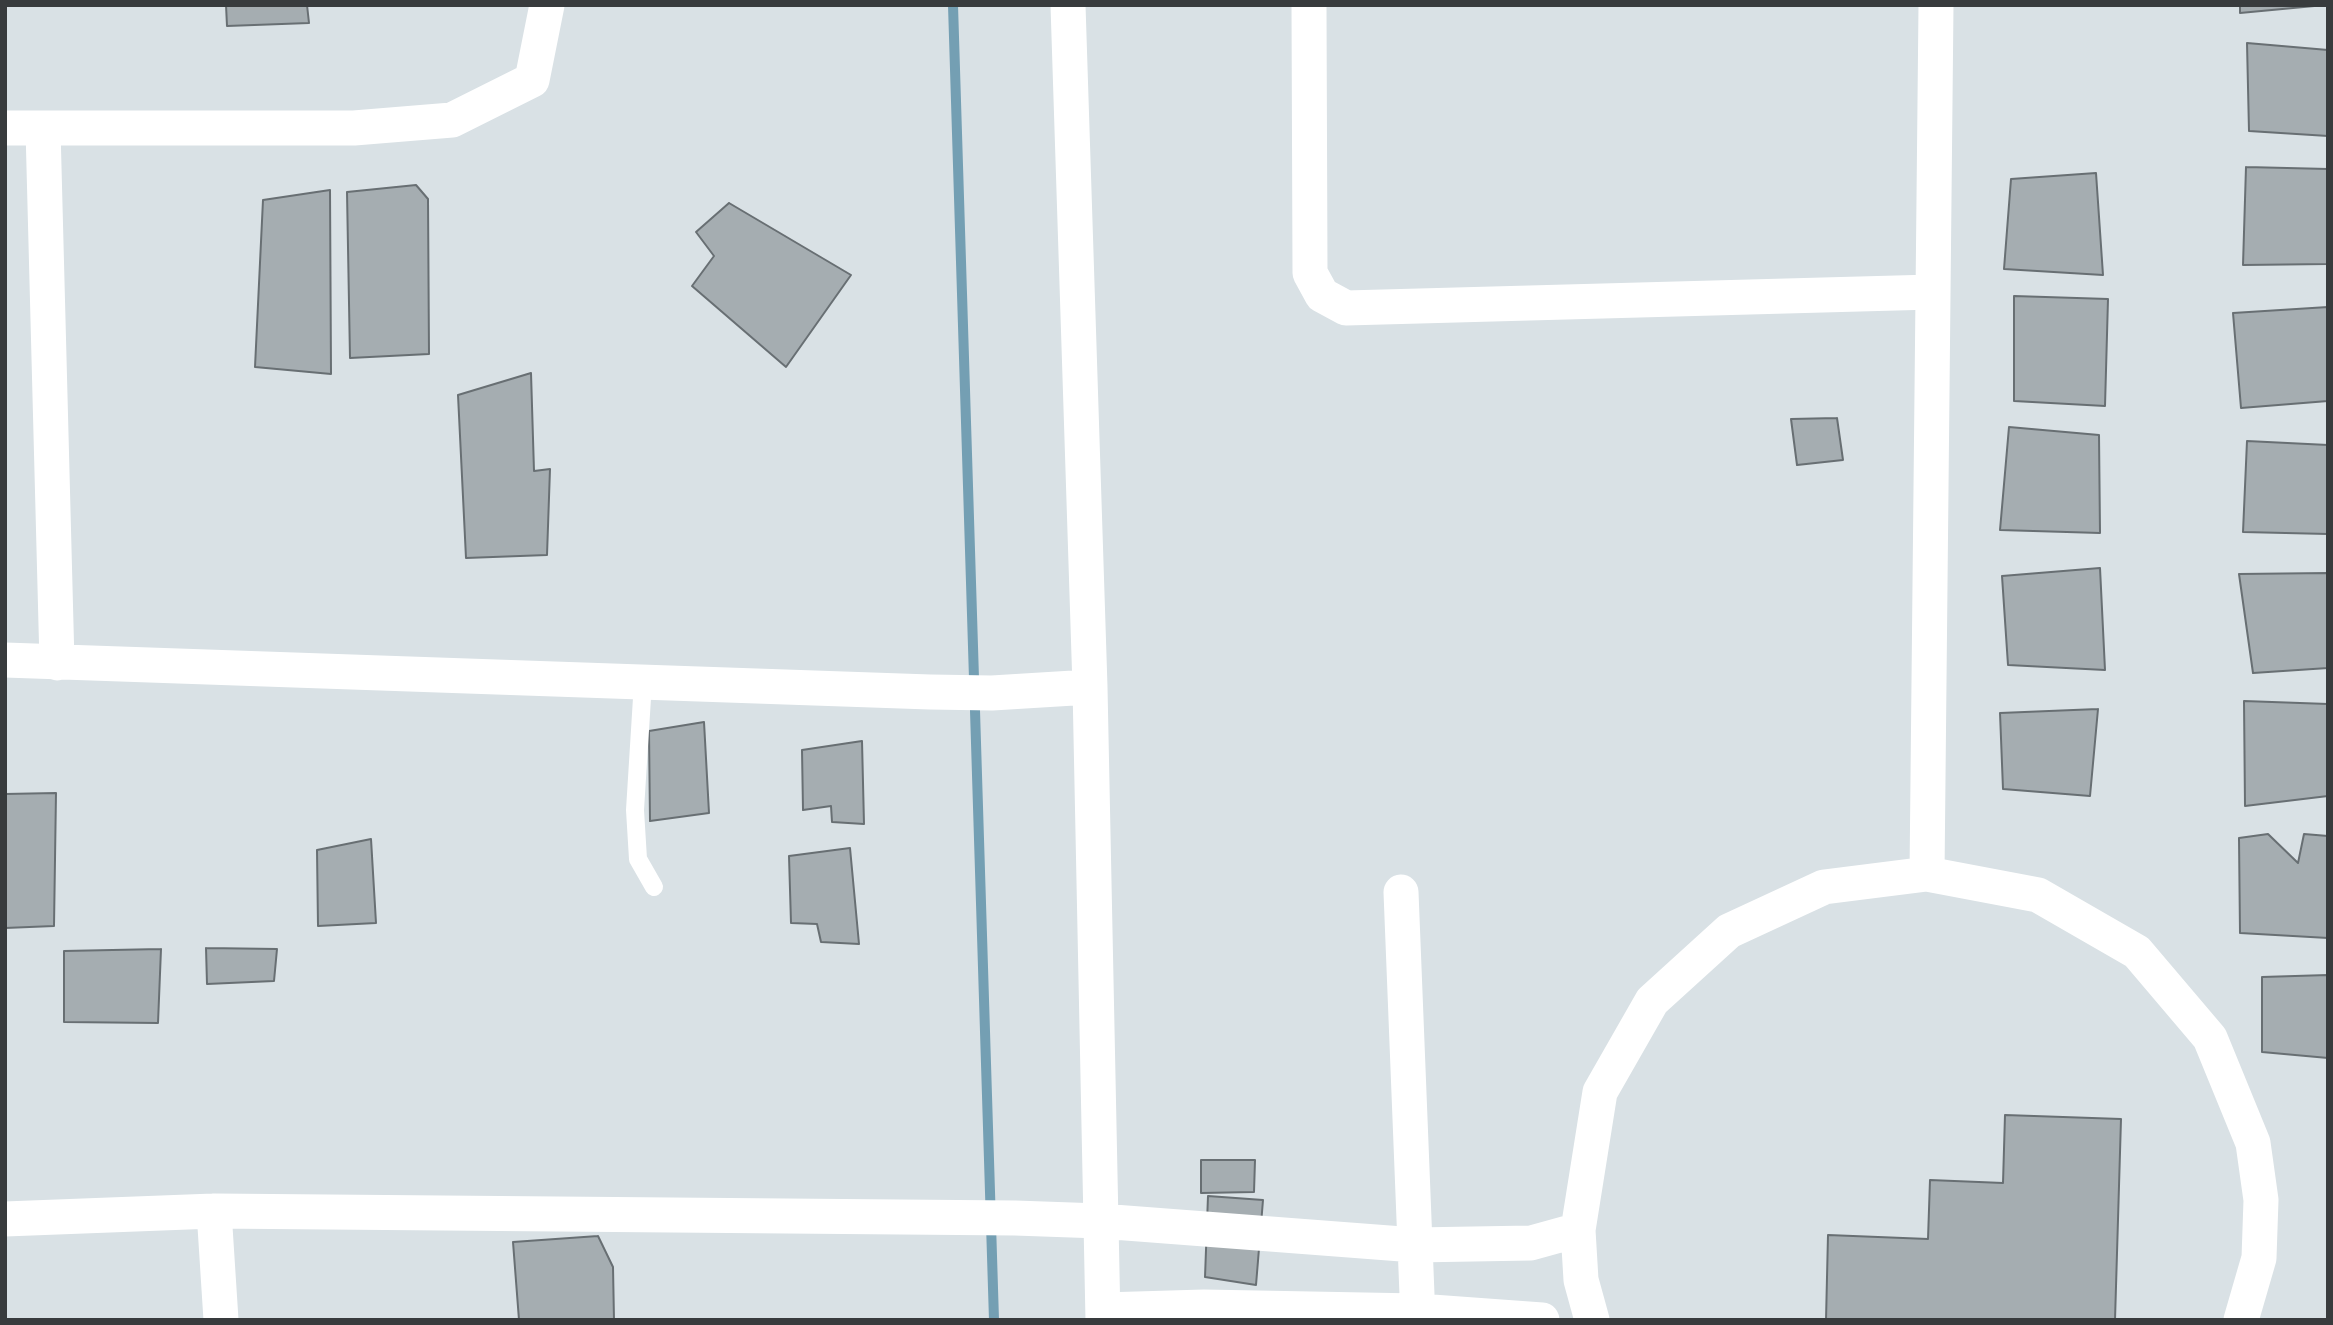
<!DOCTYPE html>
<style>
body{margin:0}
#map{position:relative;width:2333px;height:1325px;overflow:hidden;background:#d9e1e5;font-family:Signika,sans-serif}
canvas{display:block}
.frame{position:absolute;inset:0;border:7px solid #383b3d;pointer-events:none}
</style>
<div id="map">
<canvas width="2333" height="1325"></canvas>
<div class="frame"></div>
</div>
<script>
const ctx = document.querySelector('canvas').getContext('2d');
ctx.lineJoin = 'round';
function toPath(rows) {
  const path = new Path2D();
  for (const r of rows) {
    path.moveTo(r[0], r[1]);
    for (let i = 2; i < r.length; i += 2) path.lineTo(r[i], r[i + 1]);
  }
  return path;
}
function stroke(path, color, width, dash) {
  ctx.strokeStyle = color;
  ctx.lineWidth = width;
  ctx.lineCap = dash ? 'butt' : 'round';
  ctx.setLineDash(dash || []);
  ctx.stroke(path);
}
function fill(path, color) {
  ctx.fillStyle = color;
  ctx.fill(path, 'evenodd');
}
stroke(toPath([
 [953,5,994,1320]
]), '#749fb3', 10);
const building = toPath([
 [226,5,307,5,309,23,227,26,226,5],
 [2240,5,2325,5,2240,13,2240,5],
 [2247,43,2328,50,2328,136,2249,131,2247,43],
 [2246,167,2328,169,2328,264,2243,265,2246,167],
 [2096,173,2103,275,2004,269,2011,179,2096,173],
 [416,185,428,199,429,354,350,358,347,192,416,185],
 [330,190,331,374,255,367,263,200,330,190],
 [729,203,851,275,786,367,692,286,714,256,696,232,729,203],
 [2014,296,2108,299,2105,406,2014,401,2014,296],
 [2328,307,2328,401,2241,408,2233,313,2328,307],
 [531,373,534,471,550,469,547,555,466,558,458,395,531,373],
 [1837,418,1843,460,1797,465,1791,419,1837,418],
 [2009,427,2099,435,2100,533,2000,530,2009,427],
 [2247,441,2328,445,2328,534,2243,532,2247,441],
 [2100,568,2105,670,2008,665,2002,576,2100,568],
 [2328,573,2328,668,2253,673,2239,574,2328,573],
 [2244,701,2328,704,2328,796,2245,806,2244,701],
 [2098,709,2090,796,2003,789,2000,713,2098,709],
 [704,722,709,813,650,821,649,731,704,722],
 [862,741,864,824,832,822,831,806,803,810,802,750,862,741],
 [56,793,54,926,5,928,5,794,56,793],
 [2268,834,2298,863,2304,834,2328,836,2328,938,2240,933,2239,838,2268,834],
 [371,839,376,923,318,926,317,850,371,839],
 [850,848,859,944,821,942,817,924,791,923,789,856,850,848],
 [206,948,277,949,274,981,207,984,206,948],
 [161,949,158,1023,64,1022,64,951,161,949],
 [2328,975,2328,1058,2262,1052,2262,977,2328,975],
 [2005,1115,2121,1119,2115,1320,1826,1320,1828,1235,1928,1239,1930,1180,2003,1183,2005,1115],
 [1201,1160,1255,1160,1254,1192,1201,1193,1201,1160],
 [1208,1196,1263,1200,1256,1285,1205,1277,1208,1196],
 [598,1236,613,1267,614,1320,519,1320,513,1242,598,1236]
]);
fill(building, '#a5adb1');
stroke(building, '#686f73', 2);
stroke(toPath([
 [643,682,635,810,638,859,654,887]
]), '#fff', 18);
stroke(toPath([
 [1068,5,1090,687,1103,1320],
 [1309,5,1310,273,1322,295,1346,308,1933,292],
 [5,128,354,128,452,120,532,80,547,5],
 [43,129,57,663],
 [5,660,930,692,992,693,1090,687],
 [1927,874,1936,5],
 [1401,892,1418,1320],
 [214,1211,221,1320],
 [5,1219,214,1211,1015,1218,1100,1221,1415,1245,1531,1243,1578,1230],
 [1103,1310,1204,1307,1418,1311,1542,1320],
 [1592,1320,1581,1280,1578,1230,1600,1092,1652,1001,1729,931,1824,887,1927,874,2038,895,2137,952,2210,1038,2253,1143,2261,1200,2259,1258,2241,1320]
]), '#fff', 35);
</script>
